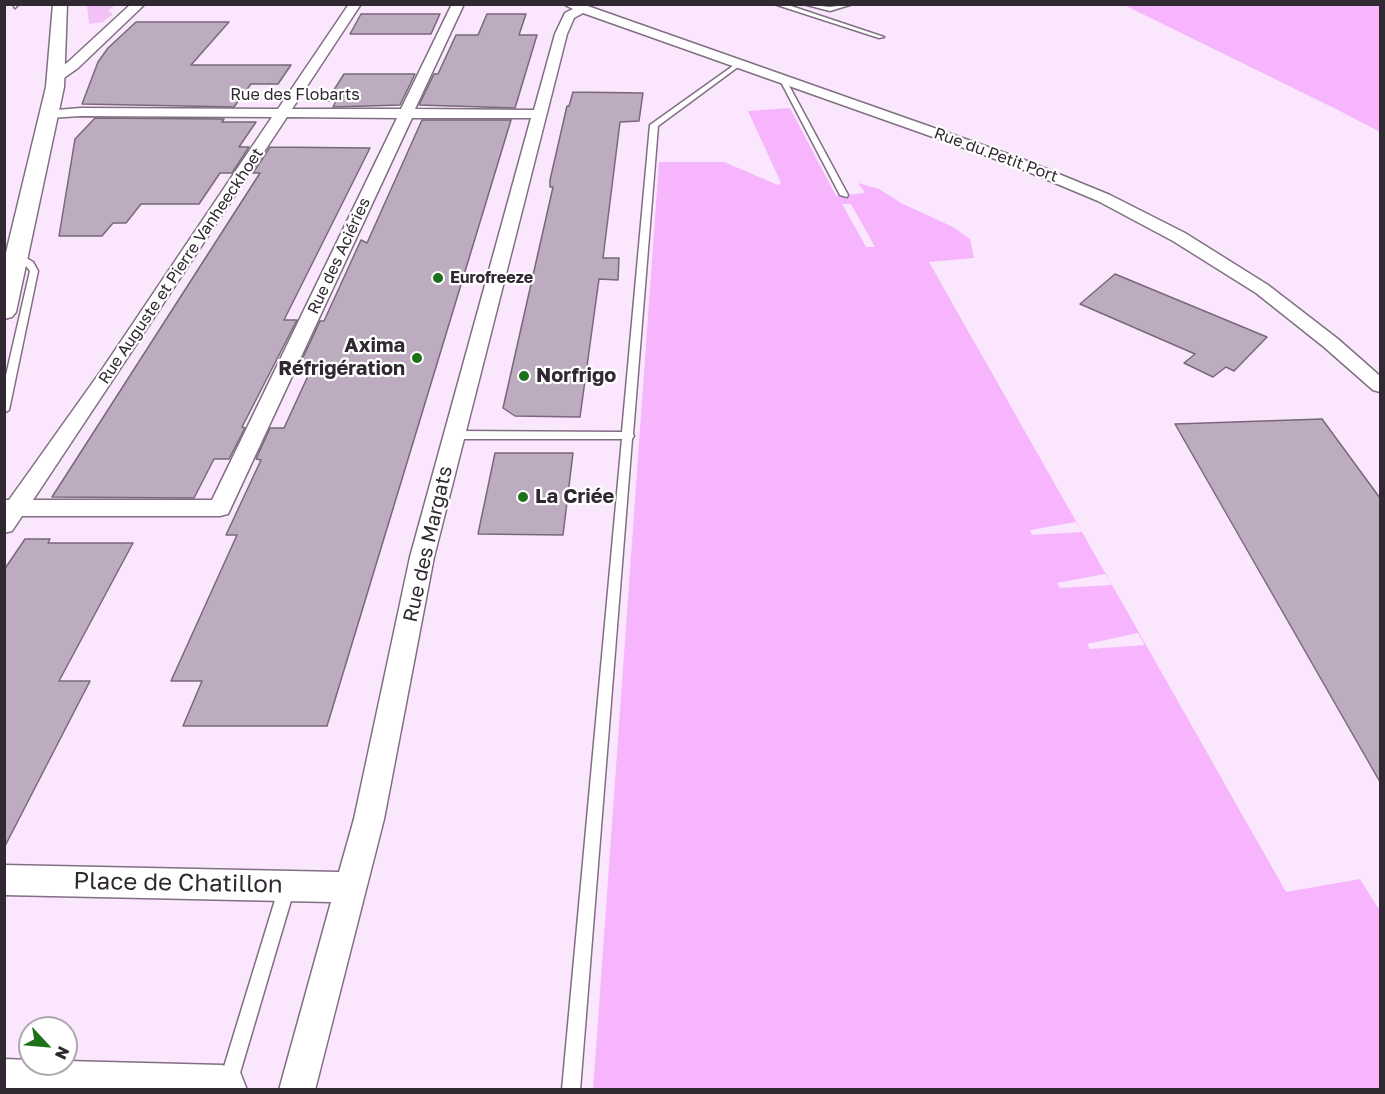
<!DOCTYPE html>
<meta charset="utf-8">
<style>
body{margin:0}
#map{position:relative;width:1385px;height:1094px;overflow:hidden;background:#fbe7fd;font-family:"Golos Text",sans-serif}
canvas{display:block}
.frame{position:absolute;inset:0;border:6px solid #302931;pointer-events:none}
.north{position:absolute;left:18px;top:1016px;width:60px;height:60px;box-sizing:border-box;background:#fff;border:2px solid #aca9ad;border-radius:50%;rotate:116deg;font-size:16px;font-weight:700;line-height:24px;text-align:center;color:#302931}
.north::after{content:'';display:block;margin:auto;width:21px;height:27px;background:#1c711a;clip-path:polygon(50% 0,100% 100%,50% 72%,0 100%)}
</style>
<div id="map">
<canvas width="1385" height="1094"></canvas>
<div class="frame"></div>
<div class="north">N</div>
</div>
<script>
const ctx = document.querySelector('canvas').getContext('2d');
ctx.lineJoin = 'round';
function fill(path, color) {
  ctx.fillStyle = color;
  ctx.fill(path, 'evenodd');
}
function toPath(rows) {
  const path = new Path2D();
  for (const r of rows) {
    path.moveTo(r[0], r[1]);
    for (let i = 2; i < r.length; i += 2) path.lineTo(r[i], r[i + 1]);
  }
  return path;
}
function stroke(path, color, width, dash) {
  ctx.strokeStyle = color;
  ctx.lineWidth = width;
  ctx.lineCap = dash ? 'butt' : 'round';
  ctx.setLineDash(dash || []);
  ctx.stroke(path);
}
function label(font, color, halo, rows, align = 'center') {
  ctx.font = font + ' "Golos Text",sans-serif';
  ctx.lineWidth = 4.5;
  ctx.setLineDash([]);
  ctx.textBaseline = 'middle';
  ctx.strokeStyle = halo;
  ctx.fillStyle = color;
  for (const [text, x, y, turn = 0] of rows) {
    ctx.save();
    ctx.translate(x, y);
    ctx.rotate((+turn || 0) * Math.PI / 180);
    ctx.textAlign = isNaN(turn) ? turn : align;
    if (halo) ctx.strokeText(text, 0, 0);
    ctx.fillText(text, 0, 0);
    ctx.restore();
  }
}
fill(toPath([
 [87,5,87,4,115,5,108,11,113,14,103,22,89,24]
]), '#f2c1f7');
fill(toPath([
 [1124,5,1380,5,1380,132,1338,110],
 [790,108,836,196,865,193,858,183,879,189,901,203,953,227,970,239,974,258,929,262,1286,892,1360,879,1380,911,1380,1089,593,1090,659,162,724,162,778,185,781,183,748,111]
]), '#f6b5fd');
fill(toPath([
 [842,204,851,204,875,247,866,247],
 [1076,522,1082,532,1032,535,1030,530],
 [1105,574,1112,585,1060,588,1057,583],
 [1138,633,1145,645,1090,649,1087,644]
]), '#fbe7fd');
stroke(toPath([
 [1373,4,1380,6]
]), '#762c7f', 1.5, [4, 3]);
const building = toPath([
 [361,14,440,14,431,34,350,34,361,14],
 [487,14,526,14,519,35,537,35,515,108,419,105,434,74,438,74,456,35,478,35,487,14],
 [136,22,229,22,191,65,291,65,278,84,251,84,234,107,82,104,98,62,108,48,136,22],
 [344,74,415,74,400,105,333,107,336,101,327,101,344,74],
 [573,92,643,93,639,121,620,122,603,258,619,258,618,280,599,279,580,417,515,416,503,408,553,187,550,187,550,180,567,106,569,106,573,92],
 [95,118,224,119,222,122,256,122,239,147,249,147,232,173,220,173,199,204,141,204,126,223,113,223,102,236,59,236,75,139,95,118],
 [422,120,511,120,327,726,183,726,202,681,171,681,237,535,226,535,261,460,256,459,270,428,284,428,313,365,300,364,320,321,324,321,361,240,367,243,422,120],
 [270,147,370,148,284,320,297,320,242,427,245,428,229,459,214,459,194,498,52,497,260,173,253,173,270,147],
 [1115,274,1267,337,1234,371,1226,367,1213,377,1184,363,1195,354,1080,304,1115,274],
 [1322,419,1380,498,1380,782,1175,424,1322,419],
 [495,453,573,453,563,535,478,534,495,453],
 [25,539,50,539,48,543,133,543,59,681,90,681,4,848,4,570,25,539]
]);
fill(building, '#bdabbf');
stroke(building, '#78687a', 1.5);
const service = toPath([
 [13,4,19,4,15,8,13,4],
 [774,4,785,4,884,37,879,38,774,4],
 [803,4,830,7,853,4,830,11,803,4],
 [737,63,742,64,658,126,633,434,634,436,632,439,580,1090,562,1090,622,439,455,439,450,435,455,431,622,432,650,125,737,63],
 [783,78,786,80,848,195,847,197,840,195,780,80,783,78],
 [18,253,33,262,38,271,9,410,4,413,4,384,30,271,26,266,14,256,18,253],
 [287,879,293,882,295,887,237,1083,234,1089,222,1090,219,1083,279,887,281,882,287,879]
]);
const minor = toPath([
 [131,4,145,4,78,68,61,80,51,80,49,77,51,74,68,62,131,4],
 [349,4,361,4,292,109,401,109,452,4,464,4,415,109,534,110,555,34,565,13,573,9,563,4,582,4,1022,159,1110,195,1185,233,1268,285,1338,339,1380,376,1380,392,1373,390,1324,347,1256,293,1173,241,1098,201,1012,165,583,13,574,18,567,34,434,557,384,819,315,1090,279,1090,331,902,4,895,4,865,339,872,354,819,410,557,531,118,412,118,228,514,220,516,22,516,12,531,4,533,4,500,9,500,103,368,272,117,81,116,49,118,42,114,44,111,81,108,278,109,349,4],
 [287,117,397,118,212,500,33,500,287,117]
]);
const tertiary = toPath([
 [53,4,67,4,64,87,16,312,12,317,4,319,4,261,46,87,53,4]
]);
const primary = toPath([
 [4,1059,30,1060,30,1064,66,1064,66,1061,222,1065,240,1072,247,1090,4,1090,4,1059]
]);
stroke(service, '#806f82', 3);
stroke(minor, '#806f82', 3);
stroke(tertiary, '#806f82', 3);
stroke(primary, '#806f82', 3);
fill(service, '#fff');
fill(minor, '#fff');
fill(tertiary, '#fff');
fill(primary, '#fff');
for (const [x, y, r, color] of [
 [438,278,6,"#1c711a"],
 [417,358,6,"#1c711a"],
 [524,376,6,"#1c711a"],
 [523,497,6,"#1c711a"]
]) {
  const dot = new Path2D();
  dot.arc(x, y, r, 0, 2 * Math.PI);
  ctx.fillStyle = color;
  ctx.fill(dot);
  stroke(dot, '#fff', 2);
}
label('16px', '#302931', '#fff', [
 ["Rue des Flobarts",295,95],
 ["Rue du Petit Port",996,155,20],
 ["Rue des Aciéries",339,256,-65],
 ["Rue Auguste et Pierre Vanheeckhoet",181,266,-56]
]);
label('bold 16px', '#302931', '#fff', [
 ["Eurofreeze",450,278]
], 'left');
label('bold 20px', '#302931', '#fff', [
 ["Axima",405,346,"right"],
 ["Réfrigération",405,369,"right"],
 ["Norfrigo",536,376],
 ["La Criée",535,497]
], 'left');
label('20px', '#302931', '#fff', [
 ["Rue des Margats",428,544,-77]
]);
label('24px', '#302931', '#fff', [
 ["Place de Chatillon",178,883,1]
]);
</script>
